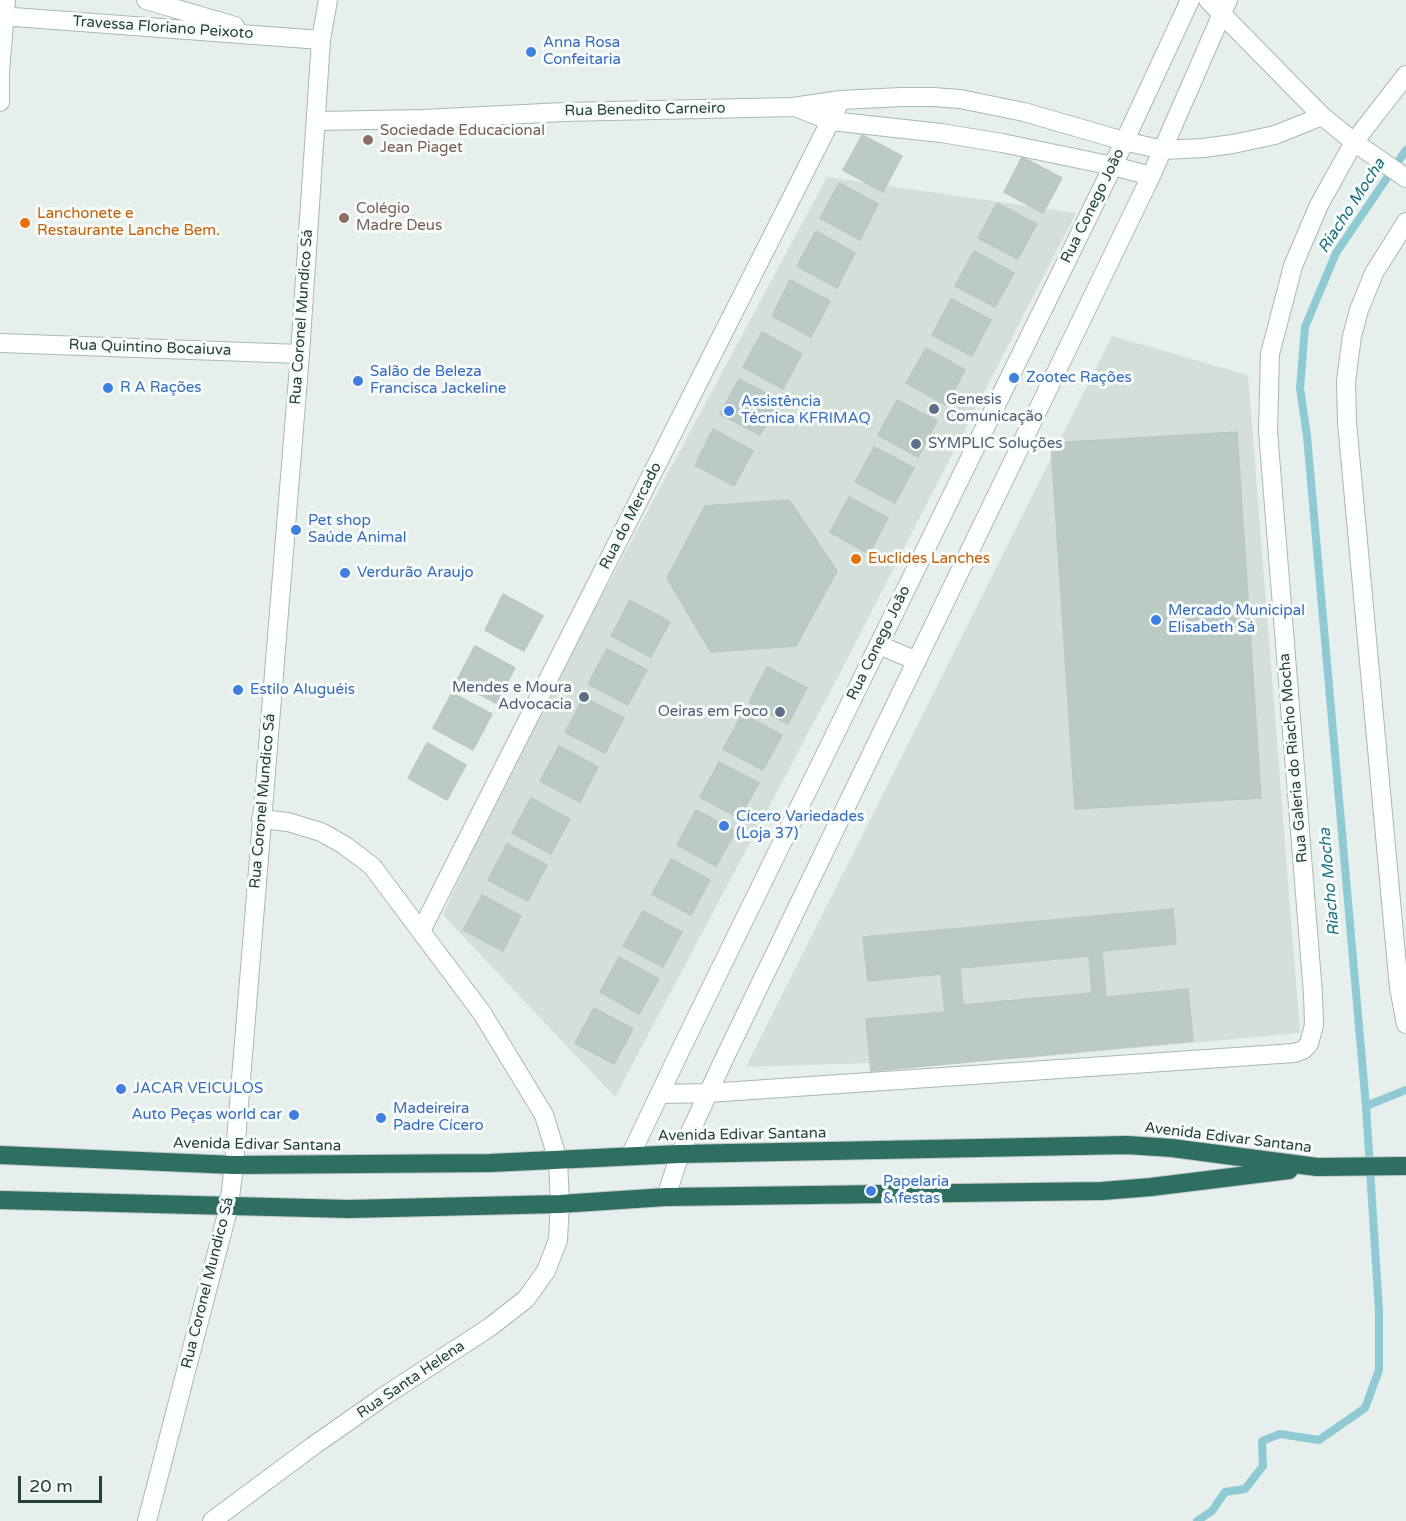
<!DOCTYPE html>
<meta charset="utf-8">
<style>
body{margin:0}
#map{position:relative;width:1406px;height:1521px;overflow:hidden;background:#e6efeb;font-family:"Varela Round",sans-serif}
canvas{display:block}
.scale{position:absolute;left:18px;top:1476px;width:84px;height:27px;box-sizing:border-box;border:3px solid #24423a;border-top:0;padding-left:8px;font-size:18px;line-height:21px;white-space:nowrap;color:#24423a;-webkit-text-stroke:4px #f7fbf9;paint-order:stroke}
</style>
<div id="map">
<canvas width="1406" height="1521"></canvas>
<div class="scale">20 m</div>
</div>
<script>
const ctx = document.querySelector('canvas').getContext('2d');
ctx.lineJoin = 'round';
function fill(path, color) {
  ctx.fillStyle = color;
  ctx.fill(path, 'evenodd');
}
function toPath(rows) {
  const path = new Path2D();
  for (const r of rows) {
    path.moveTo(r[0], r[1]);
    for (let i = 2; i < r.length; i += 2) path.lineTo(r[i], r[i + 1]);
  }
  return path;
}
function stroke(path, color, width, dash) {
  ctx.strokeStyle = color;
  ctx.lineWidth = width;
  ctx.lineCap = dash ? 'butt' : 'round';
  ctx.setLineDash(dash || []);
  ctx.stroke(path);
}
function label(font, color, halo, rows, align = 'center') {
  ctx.font = font + ' "Varela Round",sans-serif';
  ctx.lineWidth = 6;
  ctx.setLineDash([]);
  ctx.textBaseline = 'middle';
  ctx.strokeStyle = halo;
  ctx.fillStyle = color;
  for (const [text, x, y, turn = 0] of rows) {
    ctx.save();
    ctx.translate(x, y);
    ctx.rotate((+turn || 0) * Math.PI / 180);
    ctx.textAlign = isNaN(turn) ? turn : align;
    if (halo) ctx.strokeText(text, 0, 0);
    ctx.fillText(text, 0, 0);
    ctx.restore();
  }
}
fill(toPath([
 [827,177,1076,213,840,673,615,1097,443,915,541,701,610,581],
 [1112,336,1248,375,1300,1033,1028,1058,746,1067]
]), '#d4dfda');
stroke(toPath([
 [1366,1106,1406,1090],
 [1197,1521,1212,1511,1225,1492,1245,1489,1263,1466,1262,1441,1280,1434,1319,1440,1365,1408,1379,1370,1379,1311,1366,1106,1307,436,1300,388,1305,327,1336,253,1406,150]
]), '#8ec9d4', 8);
const building = toPath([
 [862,135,902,156,883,192,843,170,862,135],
 [1022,157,1062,178,1043,213,1004,192,1022,157],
 [839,183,878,204,860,240,820,218,839,183],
 [997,203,1037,224,1018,259,978,238,997,203],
 [816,231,855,253,837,288,797,266,816,231],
 [974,251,1014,273,995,307,955,286,974,251],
 [790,280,830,301,811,337,772,316,790,280],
 [951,299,991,320,972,356,932,335,951,299],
 [762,332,802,354,783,389,743,367,762,332],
 [926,348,965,370,946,405,906,383,926,348],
 [739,379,779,400,760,435,720,414,739,379],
 [897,400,937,421,918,457,878,435,897,400],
 [713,429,753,451,734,486,695,465,713,429],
 [1237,432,1261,798,1075,809,1051,443,1237,432],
 [874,447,914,468,895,503,855,482,874,447],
 [849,497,888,518,869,554,830,532,849,497],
 [789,500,837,571,796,646,711,652,667,578,705,506,789,500],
 [503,594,543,616,524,651,485,630,503,594],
 [630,600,670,622,651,657,611,636,630,600],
 [475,646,515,668,496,703,456,682,475,646],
 [607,649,647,670,628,705,588,684,607,649],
 [767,667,807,688,788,724,749,702,767,667],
 [452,693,492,714,473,750,433,728,452,693],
 [584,697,624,718,605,753,565,732,584,697],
 [742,714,782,735,763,770,723,749,742,714],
 [427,743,466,765,447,800,408,778,427,743],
 [559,746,598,767,580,802,540,781,559,746],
 [719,762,759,783,739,818,700,797,719,762],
 [531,798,570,819,551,854,512,833,531,798],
 [696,810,736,831,716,866,677,845,696,810],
 [507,844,547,865,528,901,488,880,507,844],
 [671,859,710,880,691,915,652,894,671,859],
 [482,895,521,916,503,951,463,930,482,895],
 [1173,909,1176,944,1102,951,1106,997,1188,989,1193,1041,871,1071,866,1019,945,1012,941,974,868,981,863,937,1173,909],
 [1089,956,1092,993,963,1005,960,968,1089,956],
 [643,911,682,932,663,967,623,946,643,911],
 [619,957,659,979,639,1014,600,992,619,957],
 [594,1008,633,1029,614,1064,575,1043,594,1008]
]);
fill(building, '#bbcac4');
stroke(building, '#b8c9c2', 1.5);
const minor = toPath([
 [146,0,235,26],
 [1208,0,1322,116,1354,142,1406,178],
 [0,16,321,40],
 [0,102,0,71,6,0],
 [795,107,831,121,941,133,1002,143,1113,166,1151,176],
 [317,121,423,119,564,112,793,107,841,100,901,97,933,97,960,99,1024,112,1124,141,1163,150,1203,148,1233,144,1275,135,1322,116],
 [1406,222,1374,273,1359,310,1352,336,1346,381,1347,422,1399,988,1406,1024],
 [0,343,300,354],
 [879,645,917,661],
 [421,931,841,100],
 [660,1094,708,1093,1294,1053,1303,1050,1309,1044,1314,1025,1313,994,1268,431,1270,354,1293,266,1319,205,1354,142,1406,75],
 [630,1156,682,1047,1113,166,1190,0],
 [666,1197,680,1154,724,1059,1151,176,1228,0],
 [147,1521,229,1206,234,1165,300,354,321,40,328,0],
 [212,1521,313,1446,383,1397,490,1327,526,1299,546,1271,558,1240,560,1204,558,1160,544,1115,482,1013,372,866,344,845,321,832,288,822,261,819]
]);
const highway = toPath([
 [0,1155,234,1165,490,1163,680,1154,1127,1145,1172,1148,1317,1167,1406,1166],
 [0,1200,349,1209,560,1204,666,1197,1102,1191,1151,1187,1289,1170]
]);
stroke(minor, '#a8b8b2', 20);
stroke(highway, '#c2cac8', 20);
stroke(minor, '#fff', 18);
stroke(highway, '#2f6f62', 18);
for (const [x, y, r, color] of [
 [531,52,6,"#3f7fe0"],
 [368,140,6,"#8d6e63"],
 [344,218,6,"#8d6e63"],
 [25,223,6,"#e8710a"],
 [1014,378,6,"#3f7fe0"],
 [358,381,6,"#3f7fe0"],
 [108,388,6,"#3f7fe0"],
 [934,409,6,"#5c6f8a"],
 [729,411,6,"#3f7fe0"],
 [916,444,6,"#5c6f8a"],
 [296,530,6,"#3f7fe0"],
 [856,559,6,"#e8710a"],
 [345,573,6,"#3f7fe0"],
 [1156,620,6,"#3f7fe0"],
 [238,690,6,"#3f7fe0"],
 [584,697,6,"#5c6f8a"],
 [780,712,6,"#5c6f8a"],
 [724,826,6,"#3f7fe0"],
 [121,1089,6,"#3f7fe0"],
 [294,1115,6,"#3f7fe0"],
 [381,1118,6,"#3f7fe0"],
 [871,1191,6,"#3f7fe0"]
]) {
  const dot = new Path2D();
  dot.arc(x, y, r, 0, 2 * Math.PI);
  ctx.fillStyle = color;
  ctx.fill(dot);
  stroke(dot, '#f7fbf9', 2);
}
label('15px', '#24423a', '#f7fbf9', [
 ["Travessa Floriano Peixoto",163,28,4],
 ["Rua Benedito Carneiro",645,110,-1],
 ["Rua Conego João",1093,206,-64],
 ["Rua Coronel Mundico Sá",302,317,-86],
 ["Rua Quintino Bocaiuva",150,348,2],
 ["Rua do Mercado",631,516,-63],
 ["Rua Conego João",879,643,-64],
 ["Rua Galeria do Riacho Mocha",1294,758,-95],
 ["Rua Coronel Mundico Sá",263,801,-85],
 ["Avenida Edivar Santana",742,1135,-1],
 ["Avenida Edivar Santana",1228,1138,7],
 ["Avenida Edivar Santana",257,1145,1],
 ["Rua Coronel Mundico Sá",208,1283,-76],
 ["Rua Santa Helena",411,1380,-34]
]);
label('15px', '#366cbe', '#f7fbf9', [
 ["Anna Rosa",543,43],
 ["Confeitaria",543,60],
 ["Salão de Beleza",370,372],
 ["Francisca Jackeline",370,389],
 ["Zootec Rações",1026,378],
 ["R A Rações",120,388],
 ["Assistência",741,402],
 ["Técnica KFRIMAQ",741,419],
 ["Pet shop",308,521],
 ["Saúde Animal",308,538],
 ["Verdurão Araujo",357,573],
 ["Mercado Municipal",1168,611],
 ["Elisabeth Sá",1168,628],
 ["Estilo Aluguéis",250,690],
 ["Cícero Variedades",736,817],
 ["(Loja 37)",736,834],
 ["JACAR VEICULOS",133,1089],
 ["Madeireira",393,1109],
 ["Padre Cícero",393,1126],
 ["Auto Peças world car",282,1115,"right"],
 ["Papelaria",883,1182],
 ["& festas",883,1199]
], 'left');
label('15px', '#785e54', '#f7fbf9', [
 ["Sociedade Educacional",380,131],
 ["Jean Piaget",380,148],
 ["Colégio",356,209],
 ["Madre Deus",356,226]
], 'left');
label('15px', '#c56008', '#f7fbf9', [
 ["Lanchonete e",37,214],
 ["Restaurante Lanche Bem.",37,231],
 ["Euclides Lanches",868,559]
], 'left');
label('15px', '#4e5e75', '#f7fbf9', [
 ["Genesis",946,400],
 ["Comunicação",946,417],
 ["SYMPLIC Soluções",928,444],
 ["Mendes e Moura",572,688,"right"],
 ["Advocacia",572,705,"right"],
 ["Oeiras em Foco",768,712,"right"]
], 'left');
label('italic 16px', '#1c6f80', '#f7fbf9', [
 ["Riacho Mocha",1352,206,-57],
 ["Riacho Mocha",1330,882,-95]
]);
</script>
